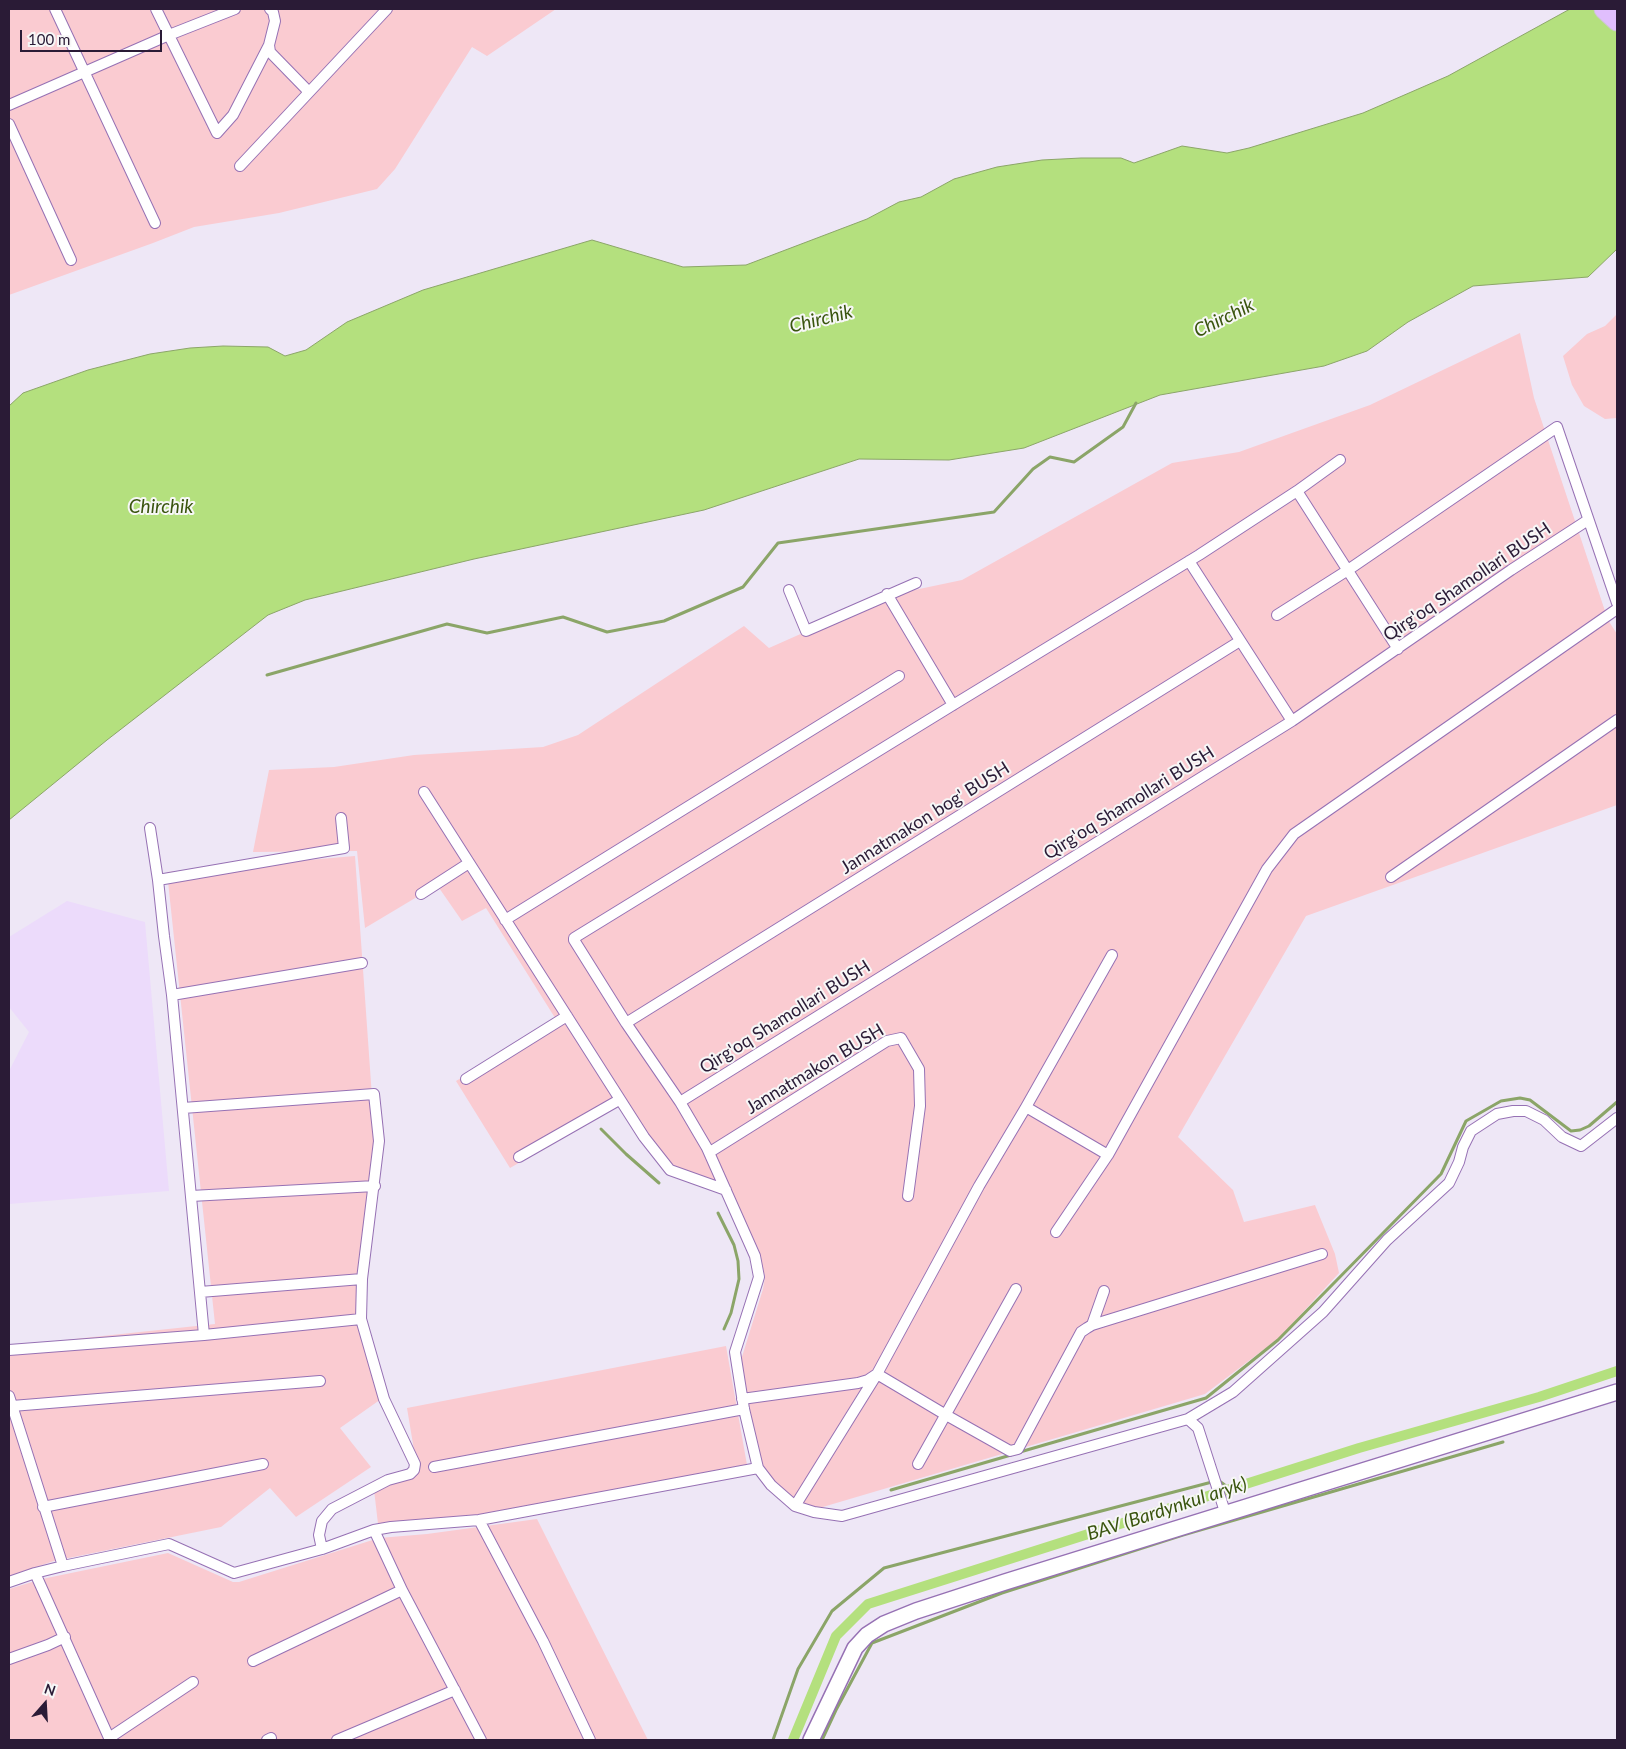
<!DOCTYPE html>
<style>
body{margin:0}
#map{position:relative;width:1626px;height:1749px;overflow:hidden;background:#eee7f6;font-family:Lato,sans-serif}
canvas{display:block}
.frame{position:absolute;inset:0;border:10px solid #2a1b36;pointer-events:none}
.north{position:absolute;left:20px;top:1679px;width:50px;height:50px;-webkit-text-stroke:4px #f7f7f7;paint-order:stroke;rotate:19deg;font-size:14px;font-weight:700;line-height:20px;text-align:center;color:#2a1b36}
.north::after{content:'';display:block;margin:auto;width:18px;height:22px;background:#2a1b36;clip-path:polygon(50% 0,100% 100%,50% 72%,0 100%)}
.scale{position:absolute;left:20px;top:30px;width:142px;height:22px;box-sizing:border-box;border:2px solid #2a1b36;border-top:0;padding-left:6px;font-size:15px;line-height:18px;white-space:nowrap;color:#2a1b36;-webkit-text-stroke:4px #f7f7f7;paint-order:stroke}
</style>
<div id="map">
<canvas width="1626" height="1749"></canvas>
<div class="frame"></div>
<div class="north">N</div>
<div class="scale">100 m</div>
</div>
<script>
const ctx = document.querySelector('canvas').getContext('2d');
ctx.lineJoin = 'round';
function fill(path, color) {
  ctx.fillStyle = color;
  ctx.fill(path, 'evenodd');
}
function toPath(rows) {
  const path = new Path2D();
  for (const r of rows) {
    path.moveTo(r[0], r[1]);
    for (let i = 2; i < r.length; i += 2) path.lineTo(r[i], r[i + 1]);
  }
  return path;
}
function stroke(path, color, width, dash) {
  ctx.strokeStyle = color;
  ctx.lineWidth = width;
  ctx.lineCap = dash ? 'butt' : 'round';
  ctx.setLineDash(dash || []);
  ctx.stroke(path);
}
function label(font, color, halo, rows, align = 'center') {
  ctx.font = font + ' Lato,sans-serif';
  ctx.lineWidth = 4;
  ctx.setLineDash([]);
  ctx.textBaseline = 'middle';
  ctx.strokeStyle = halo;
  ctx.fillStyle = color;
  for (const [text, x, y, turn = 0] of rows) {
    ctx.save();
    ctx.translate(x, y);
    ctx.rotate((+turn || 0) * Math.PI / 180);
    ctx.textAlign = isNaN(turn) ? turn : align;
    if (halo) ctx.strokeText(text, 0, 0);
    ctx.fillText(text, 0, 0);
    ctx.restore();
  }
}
fill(toPath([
 [67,901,145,922,169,1191,9,1204,9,1071,29,1032,9,1007,9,937]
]), '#ecdbfb');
fill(toPath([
 [9,9,556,9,487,56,472,47,395,169,377,189,279,213,194,227,153,243,9,295],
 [1617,314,1617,418,1605,419,1584,406,1572,385,1563,356,1587,334,1605,326],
 [1520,333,1534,398,1608,620,1617,634,1617,805,1306,916,1178,1137,1233,1190,1244,1222,1315,1205,1335,1254,1339,1273,1279,1338,1205,1394,816,1509,795,1501,763,1470,758,1457,741,1360,763,1289,765,1277,758,1248,724,1189,672,1169,621,1104,510,1168,456,1081,557,1021,486,908,462,921,437,885,365,928,357,851,253,852,269,770,334,767,414,755,543,747,578,735,744,626,769,648,886,596,962,580,1172,463,1239,452,1370,405],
 [355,856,378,1182,361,1314,384,1397,340,1428,371,1467,296,1517,270,1488,221,1527,54,1561,9,1576,9,1346,215,1324,167,872],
 [726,1346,747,1465,467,1518,378,1524,373,1481,417,1468,407,1408],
 [537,1519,648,1740,9,1740,9,1589,42,1579,168,1553,233,1582,239,1582,379,1538,427,1534]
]), '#facbd1');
const water = toPath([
 [1570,9,1617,9,1617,249,1588,277,1473,286,1408,322,1367,351,1324,366,1160,395,1024,448,949,460,859,459,704,510,474,559,305,600,268,615,107,740,9,820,9,406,23,393,88,370,150,354,190,348,223,346,268,347,285,356,306,350,347,322,423,290,592,240,683,267,746,265,867,219,899,202,921,197,954,179,997,167,1042,160,1081,158,1121,158,1134,163,1182,146,1227,153,1249,148,1363,113,1448,76,1570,9]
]);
fill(water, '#b4e07e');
stroke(water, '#8ba568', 1);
stroke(toPath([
 [267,675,447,624,487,633,563,617,607,632,664,621,743,587,778,543,994,512,1033,469,1050,457,1074,462,1123,427,1136,403],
 [601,1129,626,1154,659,1183],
 [718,1213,734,1245,738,1261,739,1279,731,1313,724,1329],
 [1020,1452,1206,1398,1278,1340,1441,1174,1466,1121,1501,1101,1520,1098,1530,1100,1571,1131,1580,1130,1589,1126,1617,1102],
 [1218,1480,1230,1489],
 [891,1490,1011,1455],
 [773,1740,798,1669,832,1611,884,1568,1212,1482],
 [822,1740,836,1710,872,1643,1002,1593,1183,1535,1503,1442]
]), '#8ba568', 3);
stroke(toPath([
 [793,1740,836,1636,868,1604,1359,1448,1539,1397,1617,1371]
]), '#b4e07e', 10);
const street = toPath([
 [55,9,155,223],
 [156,9,217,133,233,115,269,45],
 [270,9,273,12,275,21,269,45,270,52,308,91],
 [9,105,169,35,235,9],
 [9,124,71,260],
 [240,166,387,9],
 [1340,460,1297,491,1199,555,953,705,574,938,574,940,626,1023,680,1102,707,1148,755,1256,759,1277,735,1352,744,1409,758,1468,771,1485,795,1506,814,1512,842,1516,1188,1419,1233,1392,1323,1312,1387,1240,1449,1183,1459,1162,1463,1147,1471,1131,1497,1114,1513,1111,1526,1111,1544,1120,1562,1137,1581,1146,1617,1118],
 [1297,491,1398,649],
 [1189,561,1292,721],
 [789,590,806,631,916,583],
 [887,594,953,705],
 [1277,615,1348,570,1557,427,1617,603],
 [424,792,644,1137,670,1170,726,1190],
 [150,828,158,880,164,936,172,995,204,1335],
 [1391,877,1617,720],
 [158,880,344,848,341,818],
 [421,894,469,863],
 [505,920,899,676],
 [172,995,362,963],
 [626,1023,1240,641],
 [466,1079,567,1016],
 [680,1102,1292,721,1511,570,1588,520],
 [1026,1107,1108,1155],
 [183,1108,374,1094,379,1141,362,1279,361,1319,384,1399,415,1464,414,1470,410,1474,388,1480,332,1509,322,1521,319,1535,322,1549],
 [710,1152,887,1041,901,1038,919,1069,920,1106,908,1196],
 [519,1157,619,1100],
 [191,1196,375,1186],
 [1056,1232,1108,1155,1267,869,1294,834,1617,609],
 [200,1292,362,1279],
 [1092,1325,1104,1291],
 [9,1350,204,1335,361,1319],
 [9,1396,63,1566],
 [742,1399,858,1383,868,1380,877,1374,946,1415,1010,1451,1018,1449,1081,1332,1087,1328,1092,1325,1322,1254],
 [12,1406,320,1381],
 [1188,1419,1198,1428,1226,1515],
 [918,1464,1016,1289],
 [434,1467,744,1409],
 [795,1506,877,1374,979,1186,1026,1107,1112,955],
 [43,1507,263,1464],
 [479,1520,543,1641,590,1740],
 [374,1530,402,1590,481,1740],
 [35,1573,110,1740],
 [9,1582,35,1573,63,1566,169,1544,234,1573,322,1549,374,1530,391,1527,479,1520,758,1468],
 [9,1659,48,1645,65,1637],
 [253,1661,402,1590],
 [109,1738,193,1682],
 [267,1740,271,1738],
 [337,1740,455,1690]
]);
const secondary = toPath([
 [811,1740,855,1648,867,1635,884,1624,916,1611,1005,1582,1617,1392]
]);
const highway = toPath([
 [1604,9,1617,21]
]);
stroke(street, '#9671b4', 12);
stroke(secondary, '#9671b4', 18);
stroke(highway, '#ccc8cf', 21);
stroke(street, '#fff', 10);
stroke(secondary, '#fff', 15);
stroke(highway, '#e0befd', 19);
label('18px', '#2a1b36', '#f7f7f7', [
 ["Qirg'oq Shamollari BUSH",1467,582,-34],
 ["Qirg'oq Shamollari BUSH",1129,803,-32],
 ["Jannatmakon bog' BUSH",925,818,-32],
 ["Qirg'oq Shamollari BUSH",785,1017,-32],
 ["Jannatmakon BUSH",815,1069,-31]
]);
label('italic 19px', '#3a550f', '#f7f7f7', [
 ["Chirchik",1224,318,-26],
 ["Chirchik",821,319,-14],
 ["Chirchik",161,507],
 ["BAV (Bardynkul aryk)",1167,1509,-18]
]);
</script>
